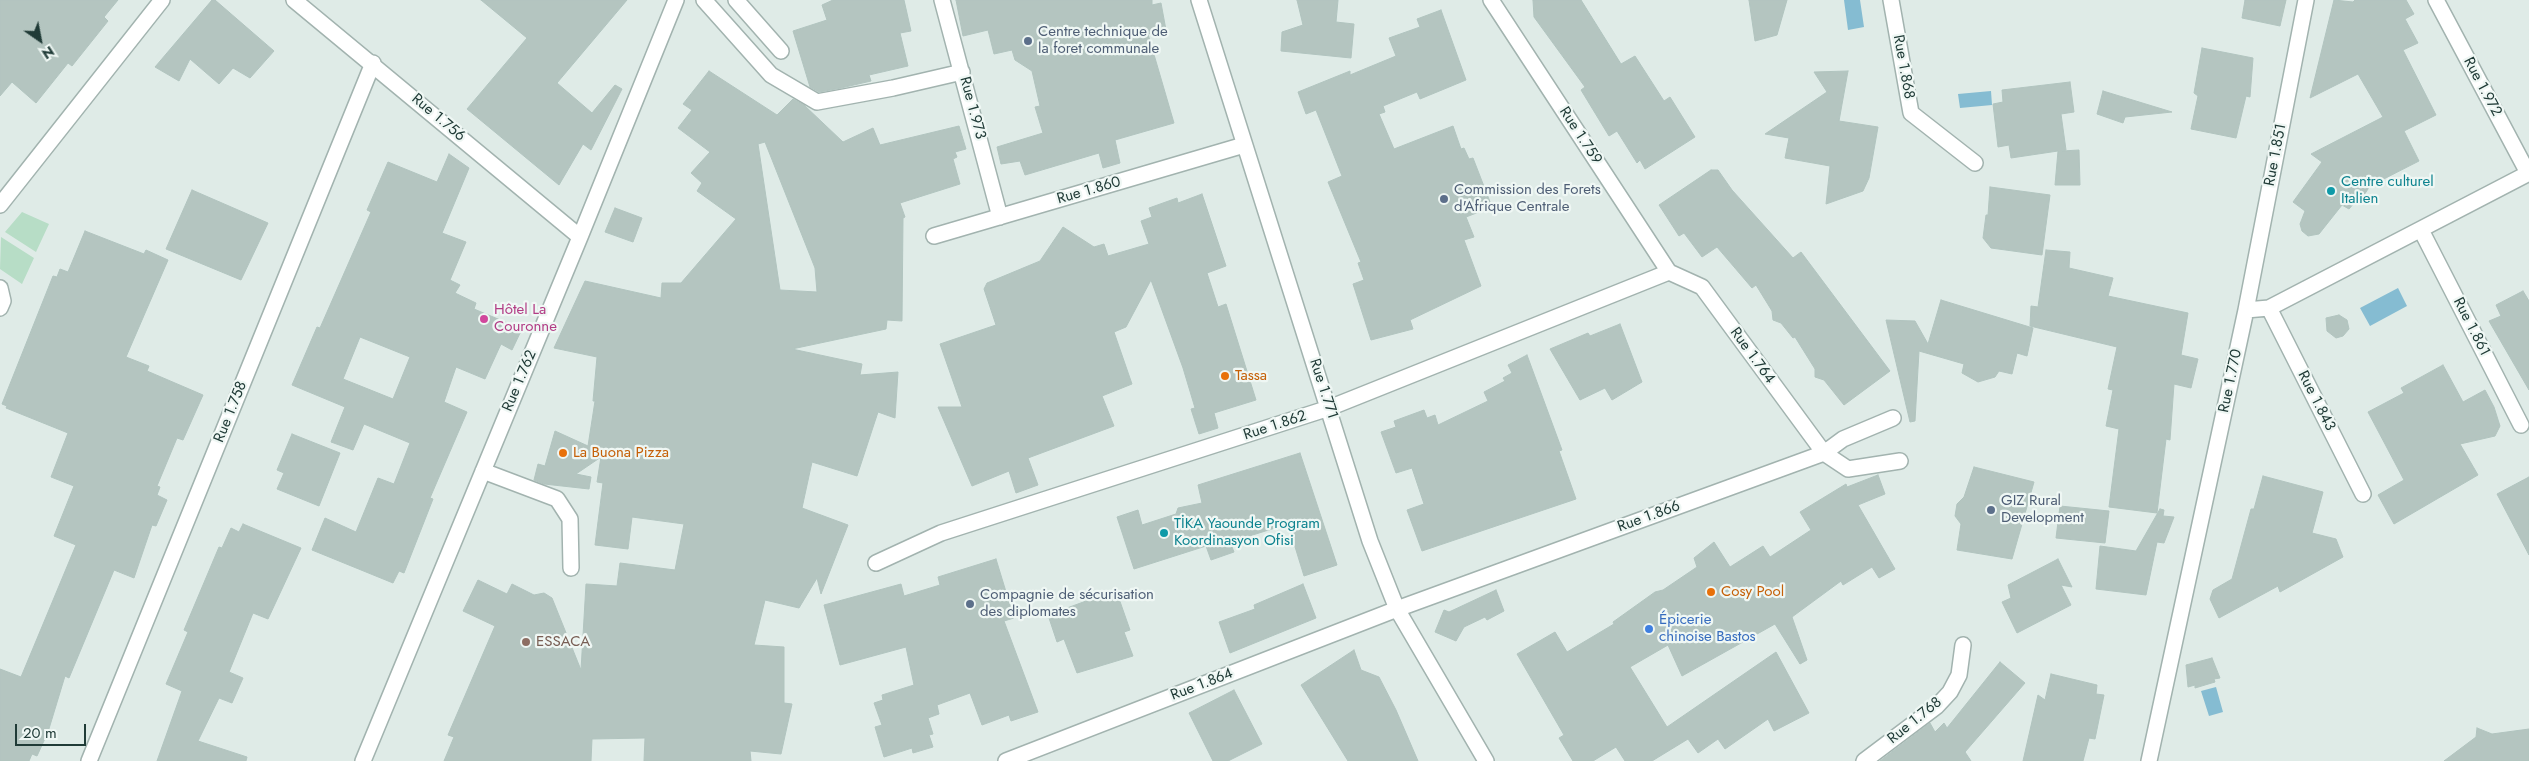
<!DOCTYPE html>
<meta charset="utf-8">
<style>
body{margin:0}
#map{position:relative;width:2529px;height:761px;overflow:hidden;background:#dfebe7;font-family:Jost,sans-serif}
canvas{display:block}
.north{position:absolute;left:15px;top:15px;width:50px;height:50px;-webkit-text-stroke:4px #eff7f4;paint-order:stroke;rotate:147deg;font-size:14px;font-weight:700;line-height:20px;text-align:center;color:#203b37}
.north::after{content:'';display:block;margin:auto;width:18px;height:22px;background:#203b37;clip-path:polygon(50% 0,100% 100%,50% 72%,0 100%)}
.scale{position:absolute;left:15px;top:724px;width:71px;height:22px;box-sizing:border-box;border:2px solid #203b37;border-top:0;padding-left:6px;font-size:15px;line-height:18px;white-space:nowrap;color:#203b37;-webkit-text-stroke:4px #eff7f4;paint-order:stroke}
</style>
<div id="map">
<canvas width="2529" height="761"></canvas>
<div class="north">N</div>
<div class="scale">20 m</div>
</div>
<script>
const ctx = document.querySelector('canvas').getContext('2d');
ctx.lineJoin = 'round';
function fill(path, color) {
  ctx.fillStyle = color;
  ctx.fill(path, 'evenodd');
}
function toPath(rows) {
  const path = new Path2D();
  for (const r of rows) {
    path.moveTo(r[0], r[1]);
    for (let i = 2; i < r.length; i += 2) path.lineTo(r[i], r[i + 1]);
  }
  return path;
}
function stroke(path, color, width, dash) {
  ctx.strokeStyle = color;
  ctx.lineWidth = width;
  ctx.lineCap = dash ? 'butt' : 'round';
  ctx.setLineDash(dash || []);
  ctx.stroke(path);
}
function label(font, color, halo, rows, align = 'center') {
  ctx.font = font + ' Jost,sans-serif';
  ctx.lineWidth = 4.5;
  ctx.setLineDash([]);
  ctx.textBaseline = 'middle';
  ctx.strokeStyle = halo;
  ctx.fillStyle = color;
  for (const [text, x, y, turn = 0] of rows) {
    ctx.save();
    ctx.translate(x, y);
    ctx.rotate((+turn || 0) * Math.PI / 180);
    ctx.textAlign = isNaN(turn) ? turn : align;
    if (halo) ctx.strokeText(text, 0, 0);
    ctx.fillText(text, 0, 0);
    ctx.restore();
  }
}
fill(toPath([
 [22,212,49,224,36,252,5,232],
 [1,237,34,258,22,284,0,269]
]), '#b7ddc6');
fill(toPath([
 [1844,0,1860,0,1864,27,1848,30],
 [1991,91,1992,105,1960,108,1958,94],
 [2398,288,2407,306,2370,326,2360,308],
 [2216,687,2223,712,2209,716,2201,691]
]), '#85bcd2');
const building = toPath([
 [0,0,118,0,104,17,108,21,72,66,68,63,36,103,12,82,0,96,0,0],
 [212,0,215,0,274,51,250,78,233,68,219,84,190,59,179,81,155,67,212,0],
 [481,0,627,0,557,83,592,113,615,85,622,89,591,150,583,144,559,185,467,109,527,38,481,0],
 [833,0,904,0,911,31,900,33,908,66,869,75,871,81,841,88,819,92,810,87,793,31,827,20,822,5,833,0],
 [956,0,1152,0,1152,5,1161,3,1166,30,1148,34,1174,123,1115,140,1120,163,1103,168,1099,153,1025,175,1020,161,1001,164,997,147,1043,133,1035,107,1040,106,1032,71,1015,60,1012,50,994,54,988,30,963,36,956,0],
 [1297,0,1338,0,1336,22,1354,24,1351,58,1281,51,1282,32,1303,25,1297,0],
 [1533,0,1581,0,1621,64,1635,56,1664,101,1670,97,1695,137,1645,169,1640,160,1637,163,1617,131,1609,136,1581,90,1585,87,1534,17,1533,0],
 [1749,0,1787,0,1777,35,1755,41,1749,0],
 [2245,0,2286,0,2280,26,2242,18,2245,0],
 [2334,0,2353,2,2355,0,2406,0,2414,14,2405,19,2418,43,2403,50,2436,115,2404,131,2419,161,2370,186,2358,204,2355,202,2349,209,2342,205,2319,234,2308,236,2302,231,2300,224,2305,211,2293,202,2322,162,2311,154,2383,117,2358,74,2310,98,2334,0],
 [1441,10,1466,80,1420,99,1417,92,1383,106,1385,112,1379,114,1394,149,1453,126,1461,149,1464,148,1469,159,1473,158,1492,207,1466,217,1474,237,1464,240,1481,286,1410,320,1413,329,1371,340,1353,284,1364,280,1358,263,1361,262,1328,182,1342,176,1316,110,1306,114,1298,92,1350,71,1350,75,1396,56,1389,38,1420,27,1417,19,1441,10],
 [2202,48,2253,58,2250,97,2246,96,2236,138,2191,129,2198,96,2194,93,2202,48],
 [709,71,777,115,793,99,804,105,843,142,873,128,880,145,959,126,966,149,955,152,957,157,953,159,960,184,900,203,905,217,903,218,902,321,887,320,886,329,792,349,862,364,860,375,898,372,895,418,878,412,857,476,812,462,802,508,848,525,821,594,817,578,799,608,765,600,754,645,784,647,784,703,792,704,781,754,750,751,751,761,644,761,645,738,592,739,591,761,444,761,454,737,448,735,495,626,463,611,478,580,507,594,512,584,534,595,544,593,552,598,581,670,586,584,617,586,620,563,675,570,684,524,632,517,628,549,595,545,603,483,597,482,601,457,576,474,591,477,589,489,544,484,534,480,538,464,545,466,555,431,588,446,595,401,593,401,597,357,554,348,585,281,661,298,662,283,681,283,736,219,697,191,702,183,691,173,710,152,678,128,692,110,683,104,709,71],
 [765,142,815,268,817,292,780,290,758,144,765,142],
 [1848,71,1839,121,1878,127,1869,178,1863,191,1826,204,1830,166,1785,158,1789,138,1765,134,1827,92,1814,72,1848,71],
 [2070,82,2074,112,2061,114,2066,150,2062,151,2079,150,2080,185,2055,185,2058,151,2011,158,2009,145,1998,147,1993,104,2003,102,2002,90,2070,82],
 [2103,91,2172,112,2125,117,2123,123,2097,114,2103,91],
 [449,154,469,168,442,233,466,242,450,280,460,285,455,293,476,303,474,309,522,329,512,350,501,344,485,379,456,367,444,402,467,412,430,498,433,499,404,573,399,571,393,583,312,550,325,518,356,532,378,478,394,484,410,443,364,424,353,450,331,442,345,407,292,385,317,327,320,328,371,212,367,210,388,162,437,182,449,154],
 [360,337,410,357,393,399,343,379,360,337],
 [1711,170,1718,170,1732,190,1793,258,1801,252,1890,371,1844,405,1824,380,1815,377,1815,369,1795,337,1793,338,1781,323,1773,320,1772,311,1756,285,1752,288,1717,247,1702,257,1684,233,1679,236,1659,205,1711,170],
 [1990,187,2050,195,2042,255,1991,248,1983,238,1986,215,1988,215,1990,187],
 [192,190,268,223,241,280,166,249,192,190],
 [1202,194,1226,266,1207,273,1218,307,1226,304,1256,400,1214,413,1218,428,1199,434,1191,409,1195,408,1183,368,1151,280,1126,327,1114,332,1132,384,1102,396,1114,426,1028,458,1038,485,1016,493,1009,471,972,486,938,407,962,407,940,344,996,325,984,289,987,283,1040,261,1063,227,1094,247,1104,244,1108,256,1149,244,1141,221,1152,217,1149,208,1177,198,1178,203,1202,194],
 [615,208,642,218,633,242,605,232,615,208],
 [85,231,144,254,146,250,168,260,126,357,149,366,147,371,203,395,183,440,177,438,157,486,160,487,157,495,167,500,156,526,152,525,134,578,114,570,69,678,65,676,48,732,37,756,32,754,29,761,0,761,0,669,21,677,76,545,54,536,74,486,51,477,68,433,6,408,7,406,2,404,53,276,57,277,60,269,68,272,85,231],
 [2046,250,2070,252,2069,268,2113,278,2108,296,2188,313,2181,355,2198,359,2191,388,2174,384,2170,440,2166,439,2157,513,2109,507,2119,429,2106,426,2113,390,2108,389,2117,347,2030,326,2031,306,2038,307,2046,250],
 [2523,291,2529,301,2529,390,2489,321,2501,316,2496,305,2523,291],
 [1941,300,2033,328,2027,356,2017,353,2012,374,1999,371,1995,377,1978,382,1962,373,1964,364,1919,351,1915,421,1910,422,1886,320,1915,321,1928,344,1941,300],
 [2339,315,2347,320,2349,329,2343,336,2336,338,2327,331,2326,318,2339,315],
 [1620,324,1642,382,1612,400,1605,388,1580,400,1550,349,1588,333,1590,336,1620,324],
 [1527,355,1562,450,1559,451,1576,499,1422,551,1407,510,1424,504,1412,468,1396,473,1381,432,1396,427,1394,421,1424,410,1427,418,1435,415,1438,425,1488,401,1484,392,1505,381,1503,378,1512,373,1508,365,1527,355],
 [2443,365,2463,402,2485,390,2494,407,2500,426,2495,436,2460,444,2478,475,2394,524,2378,495,2404,480,2368,412,2404,393,2401,388,2443,365],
 [292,434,340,453,319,506,277,489,284,473,277,470,292,434],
 [1300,453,1337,565,1304,576,1288,524,1230,542,1234,552,1211,560,1206,546,1134,569,1117,517,1138,510,1142,525,1176,514,1178,508,1202,503,1198,485,1300,453],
 [1974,467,2034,482,2012,559,1957,550,1961,524,1955,516,1957,504,1964,497,1974,467],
 [1878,475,1885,494,1858,505,1895,569,1879,578,1872,567,1843,585,1841,581,1792,617,1807,660,1800,664,1775,624,1682,676,1668,645,1630,667,1667,727,1776,652,1809,713,1774,731,1768,719,1725,749,1718,739,1698,753,1688,739,1652,761,1625,761,1616,747,1593,761,1573,761,1559,738,1564,735,1517,654,1555,632,1567,652,1614,624,1613,622,1655,592,1663,590,1697,567,1694,558,1714,542,1730,567,1763,546,1770,557,1811,530,1800,512,1846,484,1847,487,1878,475],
 [2263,476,2323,492,2312,533,2336,539,2343,557,2280,592,2278,586,2219,618,2210,599,2213,590,2232,579,2251,509,2254,509,2263,476],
 [2529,477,2529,555,2497,494,2529,477],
 [2060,506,2109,511,2105,543,2056,538,2060,506],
 [2160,509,2164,510,2163,516,2174,517,2164,543,2157,542,2146,595,2096,589,2100,546,2136,551,2160,509],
 [243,524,301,548,268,619,253,613,229,672,243,678,232,703,219,698,198,741,247,757,246,761,157,761,182,691,166,684,188,632,184,630,219,547,222,548,231,528,239,532,243,524],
 [996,559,1014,618,1004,621,1038,712,1011,721,1009,715,982,725,970,693,937,705,939,714,928,718,933,734,929,735,933,747,913,753,912,748,884,757,875,727,882,725,874,703,883,700,882,695,914,685,906,647,840,665,824,605,901,584,904,596,940,585,938,577,996,559],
 [2058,559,2072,587,2061,585,2071,605,2017,633,2002,602,2011,598,2008,585,2058,559],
 [1303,584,1316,618,1230,653,1219,622,1255,609,1254,605,1303,584],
 [1116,590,1130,630,1124,632,1133,656,1077,673,1064,639,1057,642,1048,615,1116,590],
 [1496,590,1504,611,1487,620,1485,617,1464,627,1456,641,1435,632,1444,610,1449,612,1496,590],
 [1354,650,1361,670,1379,677,1396,710,1418,761,1348,761,1301,685,1354,650],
 [2212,658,2220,678,2214,679,2215,682,2195,688,2195,685,2188,687,2186,665,2212,658],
 [2000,662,2025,683,1965,752,1971,761,1880,761,1930,723,1935,732,1944,723,1947,728,2000,662],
 [2051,674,2097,685,2096,694,2104,695,2095,739,2089,738,2083,761,2023,761,2038,695,2045,700,2051,674],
 [1234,690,1262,744,1228,761,1213,761,1189,713,1234,690],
 [2477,728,2492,734,2529,729,2529,761,2444,761,2476,737,2477,728]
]);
fill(building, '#b4c5c0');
stroke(building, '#b1c4bf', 1);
const minor = toPath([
 [294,0,580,237],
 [704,0,771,75,817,102,893,88,962,72],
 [736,0,781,51],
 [942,0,1000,217],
 [1199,0,1370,541,1397,609,1486,761],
 [1491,0,1669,272],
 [1891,0,1911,113,1975,163],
 [2436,0,2528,173],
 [0,205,162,0],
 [2421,230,2521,425],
 [934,236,1244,145],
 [1669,272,1702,287,1824,453,1843,439,1893,418],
 [0,288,3,301,0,308],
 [2269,308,2363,494],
 [2246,310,2306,0],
 [483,471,557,499,570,519,571,568],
 [876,563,941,533,1329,408,1669,272],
 [89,761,373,63],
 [363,761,580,237,676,0],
 [1006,761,1397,609,1824,453,1848,469,1900,461],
 [1864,761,1937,706,1950,692,1959,675,1963,645],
 [2149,761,2246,310,2269,308,2529,173]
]);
stroke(minor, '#a2b3af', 18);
stroke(minor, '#fff', 15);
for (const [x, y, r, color] of [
 [1028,41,5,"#5c6f8a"],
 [2331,191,5,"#0f9aa8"],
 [1444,199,5,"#5c6f8a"],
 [484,319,5,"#d1479c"],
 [1225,376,5,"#e8710a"],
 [563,453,5,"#e8710a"],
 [1991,510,5,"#5c6f8a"],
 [1164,533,5,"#0f9aa8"],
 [1711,592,5,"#e8710a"],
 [970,604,5,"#5c6f8a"],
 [1649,629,5,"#3f7fe0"],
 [526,642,5,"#8d6e63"]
]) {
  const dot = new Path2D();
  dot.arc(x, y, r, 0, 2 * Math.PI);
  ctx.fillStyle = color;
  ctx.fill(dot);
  stroke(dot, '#eff7f4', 2);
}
label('15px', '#4e5e75', '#eff7f4', [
 ["Centre technique de",1038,32],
 ["la foret communale",1038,49],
 ["Commission des Forets",1454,190],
 ["d'Afrique Centrale",1454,207],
 ["GIZ Rural",2001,501],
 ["Development",2001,518],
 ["Compagnie de sécurisation",980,595],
 ["des diplomates",980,612]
], 'left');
label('15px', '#203b37', '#eff7f4', [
 ["Rue 1.868",1903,67,80],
 ["Rue 1.972",2482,87,62],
 ["Rue 1.973",972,108,75],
 ["Rue 1.756",438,118,40],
 ["Rue 1.759",1580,136,57],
 ["Rue 1.851",2276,155,-79],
 ["Rue 1.860",1089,191,-16],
 ["Rue 1.861",2471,327,63],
 ["Rue 1.764",1752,356,54],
 ["Rue 1.762",520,381,-67],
 ["Rue 1.770",2231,381,-78],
 ["Rue 1.771",1323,389,72],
 ["Rue 1.843",2316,401,63],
 ["Rue 1.758",231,412,-68],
 ["Rue 1.862",1275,426,-18],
 ["Rue 1.866",1649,517,-20],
 ["Rue 1.864",1202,685,-21],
 ["Rue 1.768",1915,721,-39]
]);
label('15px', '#0d838f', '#eff7f4', [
 ["Centre culturel",2341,182],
 ["Italien",2341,199],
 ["TİKA Yaounde Program",1174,524],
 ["Koordinasyon Ofisi",1174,541]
], 'left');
label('15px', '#b23c85', '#eff7f4', [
 ["Hôtel La",494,310],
 ["Couronne",494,327]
], 'left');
label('15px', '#c56008', '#eff7f4', [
 ["Tassa",1235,376],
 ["La Buona Pizza",573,453],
 ["Cosy Pool",1721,592]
], 'left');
label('15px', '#366cbe', '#eff7f4', [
 ["Épicerie",1659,620],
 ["chinoise Bastos",1659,637]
], 'left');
label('15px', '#785e54', '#eff7f4', [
 ["ESSACA",536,642]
], 'left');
</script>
